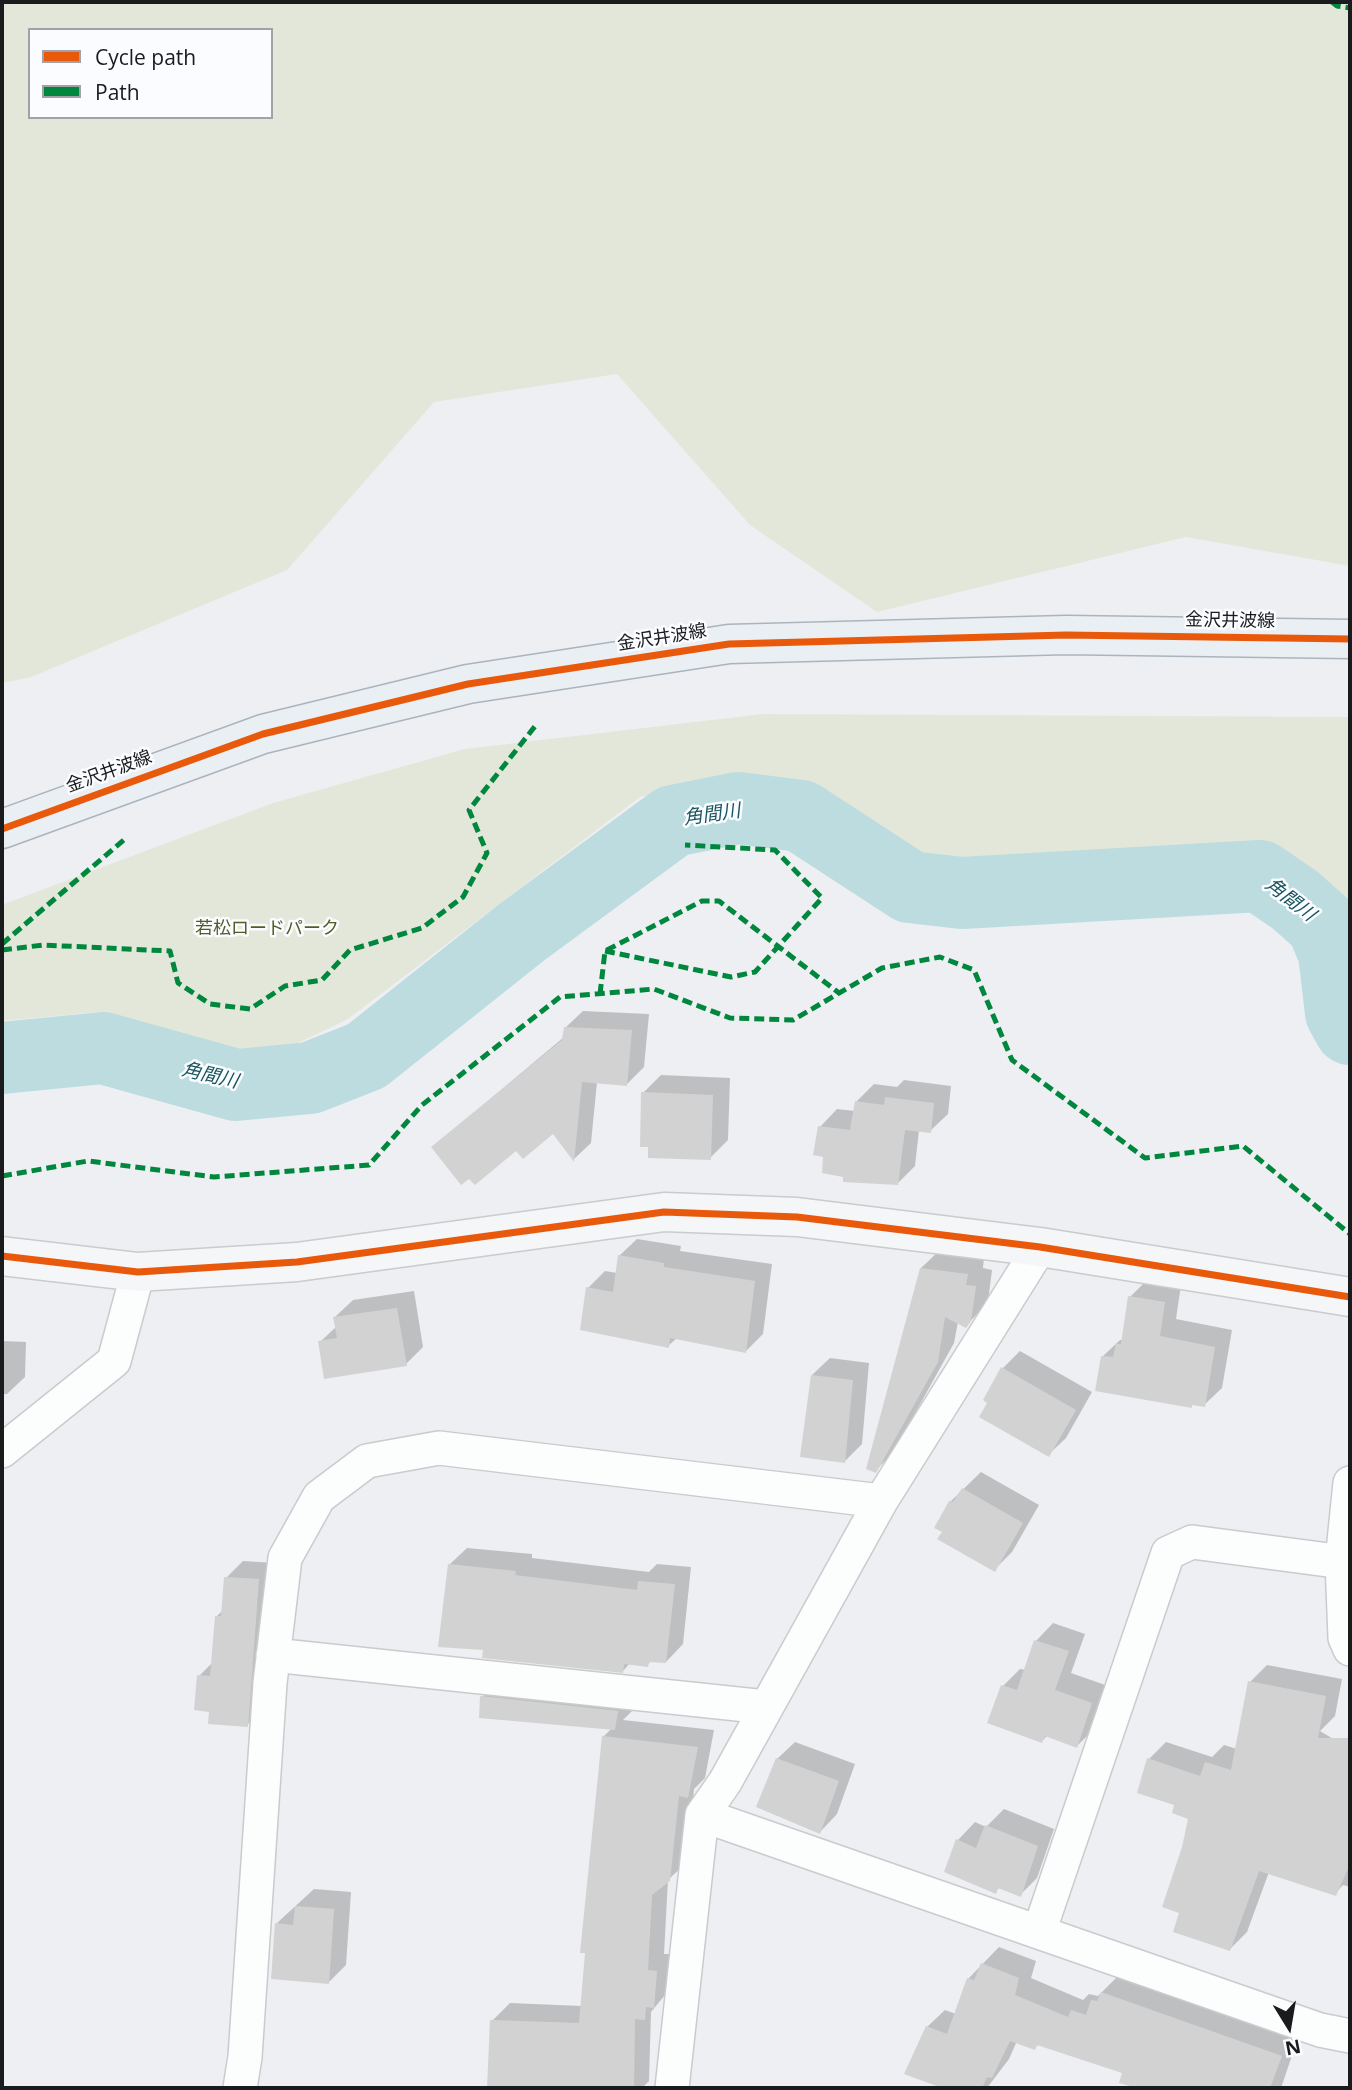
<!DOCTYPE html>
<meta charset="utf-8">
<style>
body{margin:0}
#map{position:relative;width:1352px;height:2090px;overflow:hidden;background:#edeff2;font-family:"Open Sans",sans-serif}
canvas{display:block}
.frame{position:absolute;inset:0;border:4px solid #1a1b1d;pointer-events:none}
.legend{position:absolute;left:28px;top:28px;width:245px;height:91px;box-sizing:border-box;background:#fafcff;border:2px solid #a0a2a5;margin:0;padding:9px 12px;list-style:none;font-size:21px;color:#1a1b1d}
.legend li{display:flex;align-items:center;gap:14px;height:35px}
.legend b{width:35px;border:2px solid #a0a2a5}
.north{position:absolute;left:1254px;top:1992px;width:70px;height:70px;-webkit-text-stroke:5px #fafcff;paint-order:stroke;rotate:169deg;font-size:19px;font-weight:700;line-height:28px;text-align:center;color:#1a1b1d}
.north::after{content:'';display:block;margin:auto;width:24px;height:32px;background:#1a1b1d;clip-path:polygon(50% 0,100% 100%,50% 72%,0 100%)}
</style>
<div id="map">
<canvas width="1352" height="2090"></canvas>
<div class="frame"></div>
<ul class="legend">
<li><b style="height:9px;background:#e8590c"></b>Cycle path</li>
<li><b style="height:9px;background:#00873e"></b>Path</li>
</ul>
<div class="north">N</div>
</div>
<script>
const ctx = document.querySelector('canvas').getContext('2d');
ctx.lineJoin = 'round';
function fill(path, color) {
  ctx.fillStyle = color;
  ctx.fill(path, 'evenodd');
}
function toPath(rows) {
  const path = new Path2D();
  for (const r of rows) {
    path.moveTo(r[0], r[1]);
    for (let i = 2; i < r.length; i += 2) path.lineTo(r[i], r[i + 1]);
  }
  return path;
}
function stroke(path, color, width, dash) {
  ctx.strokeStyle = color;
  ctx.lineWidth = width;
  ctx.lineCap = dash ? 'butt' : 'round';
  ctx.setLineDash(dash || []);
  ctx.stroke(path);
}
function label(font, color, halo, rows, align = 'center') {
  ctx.font = font + ' "Open Sans","Noto Sans JP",sans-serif';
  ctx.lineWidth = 5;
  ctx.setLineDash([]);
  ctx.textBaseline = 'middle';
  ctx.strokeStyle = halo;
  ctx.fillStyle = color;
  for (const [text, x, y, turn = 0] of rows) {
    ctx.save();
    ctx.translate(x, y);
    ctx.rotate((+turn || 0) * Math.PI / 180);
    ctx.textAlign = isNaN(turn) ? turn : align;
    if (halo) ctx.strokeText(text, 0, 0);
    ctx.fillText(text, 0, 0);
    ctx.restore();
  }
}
fill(toPath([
 [2,2,1350,2,1350,566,1186,537,877,612,750,525,617,374,434,402,287,570,31,677,2,683],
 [30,30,271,30,271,117,30,117],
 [763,714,1350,717,1350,1029,1341,1013,1334,953,1322,924,1295,900,1260,876,926,859,795,784,724,778,640,797,348,1019,294,1045,227,1049,98,1012,2,1021,2,905,273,803,465,749]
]), '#e3e7d9');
fill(toPath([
 [583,1011,649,1014,644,1067,627,1084,597,1082,591,1143,574,1159,553,1131,516,1149,433,1147,564,1037,565,1028],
 [661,1075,730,1078,728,1140,710,1158,643,1093],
 [904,1080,951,1086,948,1114,930,1131,919,1130,915,1166,898,1183,845,1180,845,1176,825,1156,820,1127,837,1109,855,1111,856,1102,874,1084,897,1087],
 [637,1239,681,1246,680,1251,772,1264,763,1334,746,1351,677,1338,668,1346,588,1288,605,1271,617,1273,619,1256],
 [939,1251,984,1257,983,1268,992,1270,988,1302,966,1326,958,1322,954,1343,893,1453,876,1470,921,1268],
 [1147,1280,1181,1285,1176,1319,1232,1330,1222,1388,1204,1405,1194,1403,1191,1406,1102,1357,1120,1340,1123,1340,1130,1297],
 [414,1291,423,1347,406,1364,320,1342,337,1326,335,1317,353,1300],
 [2,1341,26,1342,25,1377,7,1394,2,1394],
 [1020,1351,1092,1392,1066,1438,1048,1455,985,1399,1003,1368],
 [830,1358,869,1363,862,1444,844,1462,812,1375],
 [981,1472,1039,1505,1012,1552,994,1570,944,1531,950,1502],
 [467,1548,532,1554,532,1558,649,1572,657,1564,691,1567,683,1644,666,1662,652,1660,647,1665,630,1663,623,1671,485,1648,449,1565],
 [243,1561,276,1563,264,1708,247,1725,211,1711,199,1676,213,1662,217,1616,223,1610,226,1578],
 [1053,1623,1085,1634,1071,1673,1108,1686,1094,1729,1077,1746,1048,1735,1042,1741,1003,1686,1020,1669,1026,1670,1036,1641],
 [1267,1665,1342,1679,1335,1716,1320,1731,1350,1749,1350,1887,1343,1885,1335,1894,1269,1872,1247,1932,1230,1949,1181,1912,1184,1848,1190,1818,1176,1804,1149,1759,1166,1742,1212,1757,1224,1745,1237,1749,1250,1682],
 [499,1680,634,1694,632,1711,623,1720,714,1730,705,1778,694,1789,687,1862,668,1880,664,1954,673,1954,670,1989,651,2012,649,2081,642,2088,488,2088,492,2021,510,2003,582,2006,603,1737,612,1728,482,1697],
 [795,1742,855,1764,837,1814,820,1832,777,1759],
 [1004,1809,1054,1829,1037,1878,1020,1895,1000,1887,995,1892,946,1871,958,1840,975,1822,986,1827],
 [314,1889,351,1892,346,1965,329,1982,277,1923],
 [999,1947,1036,1961,1031,1978,1083,2000,1089,1994,1098,1996,1119,1975,1298,2038,1281,2088,1143,2088,1121,2082,1124,2072,1039,2044,1034,2048,1017,2041,1009,2059,987,2088,947,2088,907,2073,927,2027,945,2010,956,2014,969,1978]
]), '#0003');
stroke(toPath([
 [2,1058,103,1048,236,1085,310,1078,366,1056,522,932,673,821,738,808,801,816,910,887,962,893,1260,876,1295,900,1322,924,1334,953,1341,1013,1350,1029]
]), '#bddce0', 72);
fill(toPath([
 [564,1027,632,1030,627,1086,582,1082,574,1162,553,1134,523,1159,516,1151,475,1185,469,1179,461,1185,431,1147,562,1040],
 [641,1092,713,1095,711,1160,648,1158,648,1147,640,1147],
 [885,1097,934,1103,931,1133,905,1130,898,1185,843,1182,843,1177,822,1173,823,1157,813,1155,818,1126,850,1130,855,1101,884,1105],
 [618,1255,664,1263,664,1267,755,1281,746,1353,670,1338,669,1348,580,1330,586,1287,613,1292],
 [920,1268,968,1274,966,1285,976,1286,971,1321,966,1328,945,1317,938,1362,876,1473,866,1469],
 [1128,1296,1165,1302,1160,1336,1215,1347,1205,1407,1192,1405,1192,1408,1095,1391,1101,1356,1113,1357,1116,1344,1121,1344],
 [397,1308,407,1366,324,1379,318,1341,337,1338,333,1317],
 [1001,1367,1076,1410,1049,1457,979,1417,987,1403,983,1400],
 [811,1375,853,1380,845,1463,800,1457],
 [962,1488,1023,1523,995,1572,937,1539,942,1532,934,1528,949,1501,953,1502],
 [448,1564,516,1571,515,1575,637,1590,638,1581,675,1584,666,1663,649,1662,648,1667,624,1664,623,1673,482,1658,483,1650,438,1647],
 [224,1577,259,1579,248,1727,208,1724,209,1712,194,1710,197,1675,210,1676,215,1616,221,1616],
 [1034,1640,1069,1651,1055,1690,1092,1703,1077,1748,1045,1736,1042,1743,987,1723,1001,1685,1017,1690],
 [1248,1681,1326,1696,1318,1738,1350,1738,1350,1864,1336,1896,1259,1871,1230,1951,1173,1932,1179,1913,1162,1907,1182,1847,1188,1819,1172,1813,1174,1805,1137,1793,1147,1758,1200,1776,1205,1762,1231,1770],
 [480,1696,618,1711,615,1730,479,1718],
 [602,1736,698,1747,688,1798,679,1796,670,1881,652,1895,648,1970,657,1971,654,2008,646,2007,645,2020,635,2019,634,2088,487,2088,490,2020,579,2023,585,1953,580,1953],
 [776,1758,839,1781,820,1834,756,1807],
 [985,1825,1038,1846,1021,1897,998,1888,996,1894,944,1872,956,1839,976,1848],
 [295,1906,334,1909,329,1984,271,1979,275,1923,293,1925],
 [981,1963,1019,1978,1015,1995,1068,2017,1071,2010,1086,2015,1091,2000,1097,2001,1101,1992,1282,2056,1270,2088,1137,2088,1119,2083,1122,2073,1037,2045,1035,2050,1010,2041,992,2078,987,2077,982,2088,942,2088,904,2074,926,2026,947,2034,967,1978,974,1980]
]), '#d3d2d3');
const street = toPath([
 [2,1451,114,1361,138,1272],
 [1350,1483,1342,1561,1345,1638,1350,1649],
 [273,1655,766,1707],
 [702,1815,1320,2030,1350,2036],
 [1039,1932,1168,1553,1192,1542,1350,1563],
 [240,2088,245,2057,270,1683,285,1558,319,1497,367,1461,439,1448,881,1501],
 [672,2088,702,1815,725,1782,881,1501,1040,1247]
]);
const secondary = toPath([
 [2,1256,138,1272,297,1262,664,1212,797,1217,1040,1247,1350,1297]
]);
const primary = toPath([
 [2,829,263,734,468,684,729,644,1066,635,1350,639]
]);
stroke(street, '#c9cbcd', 36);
stroke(secondary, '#c9cbcd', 41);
stroke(primary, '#abb4bc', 41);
stroke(street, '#fcfdfd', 33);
stroke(secondary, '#f4f6f8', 38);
stroke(primary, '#eaeff4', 38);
stroke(toPath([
 [1332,2,1337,6,1350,8],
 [2,944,126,838],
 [2,950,43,945,170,951,178,983,210,1004,250,1009,285,986,322,980,350,950,422,928,463,897,487,853,469,810,536,725],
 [605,951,731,977,755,972,822,898,775,850,685,845],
 [600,994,605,951,702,901,719,901,839,993],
 [2,1176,88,1161,214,1177,369,1165,422,1105,560,997,654,989,730,1018,793,1020,882,968,940,957,974,970,1012,1060,1145,1158,1243,1146,1350,1234]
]), '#00873e', 5, [10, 5]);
stroke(toPath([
 [2,829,263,734,468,684,729,644,1066,635,1350,639],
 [2,1256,138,1272,297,1262,664,1212,797,1217,1040,1247,1350,1297]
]), '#e8590c', 7);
label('18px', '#1a1b1d', '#fafcff', [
 ["金沢井波線",1230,621,1],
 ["金沢井波線",662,638,-9],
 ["金沢井波線",109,772,-20]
]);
label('18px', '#545b25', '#fafcff', [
 ["若松ロードパーク",267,929]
]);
label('italic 19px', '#18555c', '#fafcff', [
 ["角間川",712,815,-8],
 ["角間川",1290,900,38],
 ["角間川",210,1076,13]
]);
</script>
